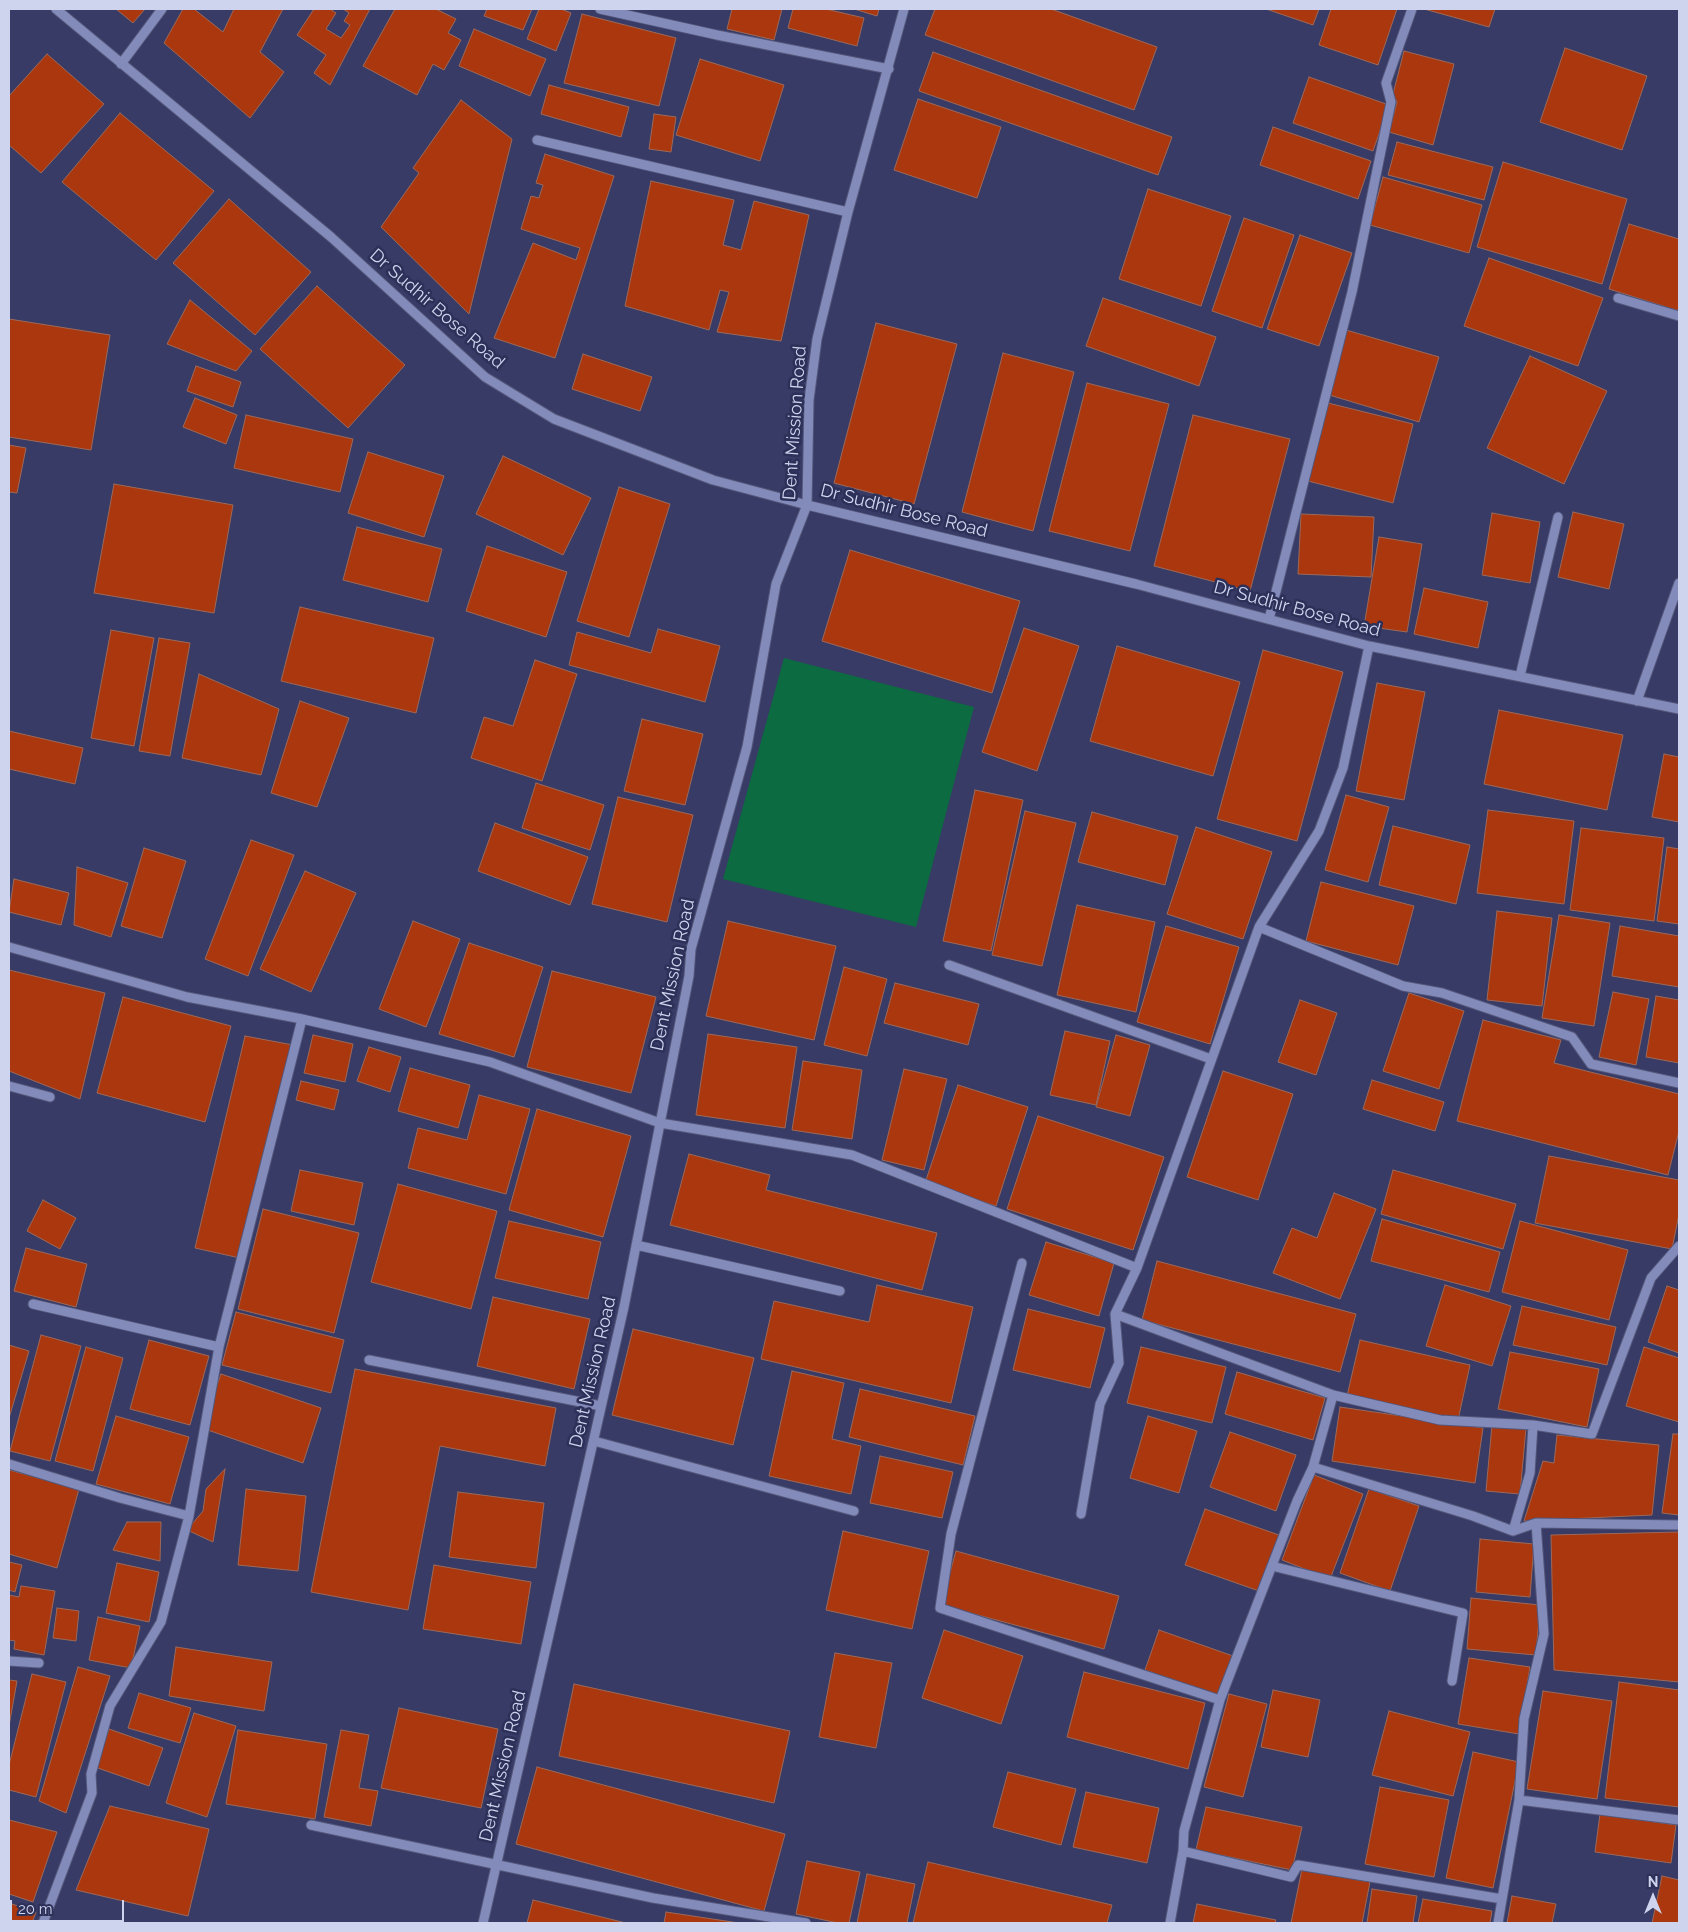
<!DOCTYPE html>
<style>
body{margin:0}
#map{position:relative;width:1688px;height:1932px;overflow:hidden;background:#373b65;font-family:Raleway,sans-serif}
canvas{display:block}
.frame{position:absolute;inset:0;border:10px solid #cfd4ee;pointer-events:none}
.north{position:absolute;left:1628px;top:1872px;width:50px;height:50px;-webkit-text-stroke:4px #2d3159;paint-order:stroke;rotate:0deg;font-size:14px;font-weight:700;line-height:20px;text-align:center;color:#cfd4ee}
.north::after{content:'';display:block;margin:auto;width:18px;height:22px;background:#cfd4ee;clip-path:polygon(50% 0,100% 100%,50% 72%,0 100%)}
.scale{position:absolute;left:10px;top:1900px;width:114px;height:22px;box-sizing:border-box;border:2px solid #cfd4ee;border-top:0;padding-left:6px;font-size:15px;line-height:18px;white-space:nowrap;color:#cfd4ee;-webkit-text-stroke:4px #2d3159;paint-order:stroke}
</style>
<div id="map">
<canvas width="1688" height="1932"></canvas>
<div class="frame"></div>
<div class="north">N</div>
<div class="scale">20 m</div>
</div>
<script>
const ctx = document.querySelector('canvas').getContext('2d');
ctx.lineJoin = 'round';
function fill(path, color) {
  ctx.fillStyle = color;
  ctx.fill(path, 'evenodd');
}
function toPath(rows) {
  const path = new Path2D();
  for (const r of rows) {
    path.moveTo(r[0], r[1]);
    for (let i = 2; i < r.length; i += 2) path.lineTo(r[i], r[i + 1]);
  }
  return path;
}
function stroke(path, color, width, dash) {
  ctx.strokeStyle = color;
  ctx.lineWidth = width;
  ctx.lineCap = dash ? 'butt' : 'round';
  ctx.setLineDash(dash || []);
  ctx.stroke(path);
}
function label(font, color, halo, rows, align = 'center') {
  ctx.font = font + ' Raleway,sans-serif';
  ctx.lineWidth = 5;
  ctx.setLineDash([]);
  ctx.textBaseline = 'middle';
  ctx.strokeStyle = halo;
  ctx.fillStyle = color;
  for (const [text, x, y, turn = 0] of rows) {
    ctx.save();
    ctx.translate(x, y);
    ctx.rotate((+turn || 0) * Math.PI / 180);
    ctx.textAlign = isNaN(turn) ? turn : align;
    if (halo) ctx.strokeText(text, 0, 0);
    ctx.fillText(text, 0, 0);
    ctx.restore();
  }
}
fill(toPath([
 [784,658,974,707,916,927,723,879]
]), '#0c6b41');
const building = toPath([
 [116,9,145,9,133,23,116,9],
 [183,9,194,9,223,32,234,9,283,9,260,52,284,72,250,118,164,43,183,9],
 [314,9,330,9,336,13,326,29,341,38,350,25,344,21,349,13,343,9,370,9,330,85,314,73,326,55,297,35,314,9],
 [395,9,436,9,456,19,448,33,461,40,444,70,433,64,417,95,363,66,395,9],
 [487,9,532,9,523,30,484,16,487,9],
 [539,9,561,9,571,13,556,51,527,39,539,9],
 [732,9,782,9,774,40,727,29,732,9],
 [793,9,826,9,864,18,857,46,788,28,793,9],
 [854,9,879,9,877,16,854,9],
 [935,9,1051,9,1157,47,1134,110,925,35,935,9],
 [1266,9,1319,9,1313,25,1266,9],
 [1331,9,1397,9,1378,65,1319,45,1331,9],
 [1424,9,1495,9,1489,27,1424,9],
 [582,14,676,38,659,106,564,83,582,14],
 [474,29,546,59,530,96,459,66,474,29],
 [1565,48,1647,76,1622,150,1540,122,1565,48],
 [1404,51,1454,64,1433,145,1389,132,1397,102,1393,94,1404,51],
 [933,52,1172,137,1158,175,919,91,933,52],
 [47,54,104,104,41,173,9,145,9,96,47,54],
 [700,59,784,85,760,161,676,135,700,59],
 [1309,77,1389,105,1373,151,1293,123,1309,77],
 [549,85,629,107,621,137,541,114,549,85],
 [918,99,1001,127,977,198,894,170,918,99],
 [461,100,512,139,469,314,381,227,419,173,413,168,461,100],
 [120,113,214,191,156,260,62,182,120,113],
 [654,114,676,117,671,152,649,149,654,114],
 [1273,127,1371,161,1358,199,1260,165,1273,127],
 [1397,142,1493,167,1484,200,1388,175,1397,142],
 [545,154,614,176,555,358,494,338,533,243,576,260,580,248,521,229,531,196,539,198,543,185,536,183,545,154],
 [1503,162,1627,199,1602,284,1477,247,1503,162],
 [1383,177,1482,205,1469,253,1370,225,1383,177],
 [651,181,734,200,723,245,741,250,754,201,809,215,781,341,717,332,729,292,720,290,709,330,625,306,651,181],
 [1148,189,1231,216,1201,306,1119,279,1148,189],
 [229,199,311,272,255,335,173,263,229,199],
 [1244,218,1294,235,1262,328,1212,311,1244,218],
 [1629,224,1679,239,1679,311,1609,289,1629,224],
 [1300,235,1352,253,1319,346,1267,329,1300,235],
 [1489,258,1603,298,1578,366,1464,326,1489,258],
 [317,286,405,365,348,428,260,349,317,286],
 [1103,298,1216,337,1199,386,1086,346,1103,298],
 [190,300,252,351,236,371,167,344,190,300],
 [9,319,110,335,91,450,9,437,9,319],
 [876,323,957,344,914,504,834,483,876,323],
 [1346,330,1439,357,1419,422,1326,394,1346,330],
 [1003,353,1074,372,1033,531,962,512,1003,353],
 [583,354,652,377,640,411,572,389,583,354],
 [1530,356,1607,391,1564,484,1487,448,1530,356],
 [196,366,241,382,233,407,187,391,196,366],
 [1087,383,1169,404,1130,551,1049,531,1087,383],
 [195,398,237,415,226,444,183,427,195,398],
 [1328,403,1413,424,1393,503,1308,481,1328,403],
 [246,415,353,439,340,492,234,468,246,415],
 [1193,415,1290,439,1250,591,1154,566,1193,415],
 [9,445,26,448,17,493,9,492,9,445],
 [368,452,444,476,424,537,348,513,368,452],
 [503,456,591,498,563,555,476,514,503,456],
 [114,484,233,505,214,613,94,593,114,484],
 [619,487,670,504,629,637,577,621,619,487],
 [1573,512,1624,524,1609,589,1558,577,1573,512],
 [1492,513,1540,522,1530,583,1482,575,1492,513],
 [1301,514,1374,517,1371,577,1298,574,1301,514],
 [357,527,442,549,428,602,343,580,357,527],
 [1379,537,1422,544,1407,632,1364,626,1379,537],
 [487,546,567,572,546,637,466,611,487,546],
 [850,550,1020,601,992,693,822,641,850,550],
 [1424,588,1488,602,1478,648,1414,634,1424,588],
 [300,607,434,638,416,713,281,681,300,607],
 [1024,628,1079,646,1037,771,982,752,1024,628],
 [658,629,720,646,705,702,569,665,577,632,651,653,658,629],
 [111,630,154,638,134,746,91,738,111,630],
 [159,638,190,643,170,756,139,751,159,638],
 [1117,646,1240,682,1213,776,1090,741,1117,646],
 [1263,650,1343,672,1297,841,1217,819,1263,650],
 [535,660,577,674,542,781,471,758,484,717,513,726,535,660],
 [199,674,279,709,261,775,182,758,199,674],
 [1377,683,1425,692,1404,800,1356,791,1377,683],
 [300,701,349,718,317,807,271,793,300,701],
 [1499,710,1623,735,1607,810,1484,784,1499,710],
 [642,719,703,734,685,805,624,791,642,719],
 [9,731,83,748,75,784,9,769,9,731],
 [1664,754,1679,757,1679,822,1652,817,1664,754],
 [536,783,604,805,590,850,522,828,536,783],
 [975,790,1023,800,991,951,943,941,975,790],
 [1346,795,1389,807,1368,882,1325,870,1346,795],
 [618,797,693,815,667,922,592,904,618,797],
 [1488,810,1574,821,1564,904,1477,893,1488,810],
 [1025,811,1076,823,1042,966,992,955,1025,811],
 [1092,812,1178,836,1165,885,1078,862,1092,812],
 [495,823,588,857,570,905,478,871,495,823],
 [1393,826,1470,845,1456,904,1379,885,1393,826],
 [1196,827,1272,852,1243,939,1167,914,1196,827],
 [1581,828,1664,838,1654,921,1570,910,1581,828],
 [251,840,294,855,248,976,205,959,251,840],
 [1667,847,1679,849,1679,924,1657,921,1667,847],
 [144,848,186,861,162,938,121,926,144,848],
 [77,867,128,883,111,937,74,925,77,867],
 [305,871,356,893,311,992,260,969,305,871],
 [14,879,69,893,61,925,9,912,14,879],
 [1321,882,1414,906,1398,965,1306,941,1321,882],
 [1077,905,1155,922,1136,1012,1057,995,1077,905],
 [1497,911,1552,918,1542,1006,1487,1000,1497,911],
 [1559,915,1610,923,1594,1026,1542,1018,1559,915],
 [413,921,460,939,426,1027,379,1009,413,921],
 [728,921,836,946,814,1040,706,1016,728,921],
 [1166,926,1239,947,1210,1044,1137,1022,1166,926],
 [1620,926,1679,936,1679,987,1612,976,1620,926],
 [469,943,543,967,514,1057,439,1034,469,943],
 [844,967,887,979,867,1056,824,1045,844,967],
 [9,970,105,993,80,1099,9,1071,9,970],
 [552,971,656,997,631,1093,527,1067,552,971],
 [895,983,979,1004,968,1045,884,1023,895,983],
 [1613,992,1649,999,1636,1065,1599,1057,1613,992],
 [1409,993,1464,1011,1439,1089,1383,1071,1409,993],
 [1656,996,1679,1000,1679,1063,1646,1057,1656,996],
 [123,997,231,1026,205,1122,97,1093,123,997],
 [1300,1000,1337,1013,1316,1075,1278,1062,1300,1000],
 [1483,1020,1561,1040,1554,1063,1679,1094,1679,1131,1668,1175,1457,1121,1483,1020],
 [1065,1031,1110,1041,1096,1105,1050,1095,1065,1031],
 [708,1034,797,1047,785,1128,696,1115,708,1034],
 [313,1035,353,1044,345,1082,304,1073,313,1035],
 [1116,1035,1150,1045,1130,1116,1096,1107,1116,1035],
 [245,1036,293,1045,240,1258,195,1248,245,1036],
 [369,1047,401,1057,390,1092,357,1081,369,1047],
 [803,1061,862,1070,852,1139,792,1130,803,1061],
 [410,1068,470,1085,458,1128,398,1111,410,1068],
 [904,1069,947,1079,924,1170,882,1160,904,1069],
 [1223,1071,1293,1094,1258,1200,1187,1177,1223,1071],
 [1372,1080,1444,1102,1435,1131,1363,1109,1372,1080],
 [301,1081,339,1090,334,1110,296,1100,301,1081],
 [958,1085,1028,1107,996,1206,925,1183,958,1085],
 [479,1095,530,1109,506,1194,408,1168,418,1128,467,1140,479,1095],
 [537,1109,631,1136,603,1237,509,1210,537,1109],
 [1038,1116,1164,1157,1133,1250,1007,1209,1038,1116],
 [689,1154,770,1175,766,1190,937,1233,922,1290,670,1225,689,1154],
 [1549,1156,1679,1180,1679,1214,1672,1249,1535,1223,1549,1156],
 [300,1170,363,1183,354,1225,291,1211,300,1170],
 [1393,1170,1516,1204,1503,1249,1381,1214,1393,1170],
 [398,1184,497,1211,471,1309,371,1282,398,1184],
 [1334,1193,1376,1209,1340,1299,1273,1273,1292,1228,1317,1238,1334,1193],
 [43,1200,76,1218,60,1249,27,1231,43,1200],
 [263,1209,359,1233,334,1333,238,1309,263,1209],
 [1382,1219,1500,1252,1489,1292,1371,1261,1382,1219],
 [509,1221,601,1242,588,1299,495,1278,509,1221],
 [1520,1221,1628,1250,1609,1320,1502,1292,1520,1221],
 [1046,1242,1114,1263,1099,1316,1029,1295,1046,1242],
 [26,1248,87,1264,76,1307,14,1291,26,1248],
 [1157,1261,1356,1314,1340,1372,1142,1320,1157,1261],
 [877,1285,973,1307,951,1403,761,1359,774,1301,869,1322,877,1285],
 [1445,1285,1511,1306,1492,1366,1426,1346,1445,1285],
 [1667,1286,1679,1290,1679,1353,1648,1342,1667,1286],
 [493,1297,590,1319,574,1389,477,1366,493,1297],
 [1522,1306,1616,1327,1607,1365,1513,1345,1522,1306],
 [1028,1309,1105,1328,1090,1388,1013,1370,1028,1309],
 [236,1312,344,1340,331,1393,222,1365,236,1312],
 [633,1329,754,1358,733,1445,612,1415,633,1329],
 [41,1335,81,1346,50,1461,10,1451,41,1335],
 [149,1340,209,1356,190,1425,130,1409,149,1340],
 [1360,1340,1470,1365,1458,1420,1347,1396,1360,1340],
 [9,1345,29,1351,9,1418,9,1345],
 [86,1347,123,1358,93,1471,55,1461,86,1347],
 [1141,1347,1226,1367,1212,1423,1127,1403,1141,1347],
 [1644,1347,1679,1358,1679,1422,1626,1406,1644,1347],
 [1510,1352,1599,1369,1587,1427,1498,1409,1510,1352],
 [355,1369,556,1408,545,1466,440,1446,408,1610,311,1592,355,1369],
 [792,1371,844,1383,832,1439,861,1446,851,1494,769,1476,792,1371],
 [1237,1372,1325,1398,1313,1440,1225,1414,1237,1372],
 [221,1374,321,1408,303,1463,202,1428,221,1374],
 [860,1389,975,1416,963,1465,849,1437,860,1389],
 [1340,1407,1483,1428,1475,1483,1332,1461,1340,1407],
 [116,1416,189,1437,170,1504,96,1484,116,1416],
 [1148,1416,1197,1431,1179,1493,1130,1478,1148,1416],
 [1492,1425,1526,1428,1520,1494,1486,1491,1492,1425],
 [1230,1432,1296,1455,1276,1511,1210,1487,1230,1432],
 [1673,1434,1679,1434,1679,1515,1662,1513,1673,1434],
 [1557,1435,1659,1445,1652,1515,1524,1521,1543,1461,1554,1463,1557,1435],
 [880,1456,953,1472,942,1518,870,1503,880,1456],
 [225,1469,213,1542,187,1530,203,1511,206,1489,225,1469],
 [9,1470,79,1489,57,1568,9,1554,9,1470],
 [1314,1475,1363,1494,1330,1579,1282,1560,1314,1475],
 [246,1489,306,1496,298,1571,238,1565,246,1489],
 [1369,1489,1419,1506,1390,1591,1340,1573,1369,1489],
 [458,1492,544,1503,536,1568,449,1557,458,1492],
 [1205,1509,1279,1535,1259,1591,1185,1565,1205,1509],
 [127,1522,161,1522,160,1561,113,1550,127,1522],
 [843,1531,929,1551,912,1629,826,1610,843,1531],
 [1679,1532,1679,1682,1554,1670,1551,1535,1679,1532],
 [1480,1539,1534,1544,1530,1597,1476,1592,1480,1539],
 [956,1551,1119,1596,1104,1649,941,1605,956,1551],
 [9,1562,22,1565,15,1592,9,1590,9,1562],
 [117,1563,159,1572,149,1622,106,1613,117,1563],
 [434,1565,531,1582,521,1644,423,1629,434,1565],
 [21,1586,55,1591,44,1655,14,1649,15,1641,9,1640,9,1595,19,1597,21,1586],
 [1471,1598,1540,1605,1536,1655,1467,1649,1471,1598],
 [57,1608,79,1611,76,1641,53,1638,57,1608],
 [98,1617,140,1626,131,1668,89,1660,98,1617],
 [944,1630,1023,1656,1001,1724,922,1698,944,1630],
 [1159,1630,1233,1656,1219,1696,1145,1670,1159,1630],
 [176,1647,272,1662,264,1711,169,1696,176,1647],
 [835,1653,892,1663,876,1748,819,1737,835,1653],
 [1469,1658,1530,1667,1519,1734,1458,1724,1469,1658],
 [78,1667,110,1676,66,1813,39,1801,78,1667],
 [1084,1672,1205,1703,1188,1769,1067,1737,1084,1672],
 [32,1674,66,1682,36,1797,9,1790,9,1765,32,1674],
 [9,1680,17,1681,9,1726,9,1680],
 [1619,1682,1679,1690,1679,1807,1605,1798,1619,1682],
 [574,1684,790,1731,774,1803,559,1756,574,1684],
 [1273,1690,1320,1700,1308,1757,1261,1747,1273,1690],
 [1543,1691,1612,1701,1597,1799,1527,1789,1543,1691],
 [139,1693,191,1708,180,1743,128,1728,139,1693],
 [1229,1694,1267,1704,1243,1797,1204,1787,1229,1694],
 [399,1708,498,1729,481,1808,381,1788,399,1708],
 [1389,1711,1470,1732,1453,1796,1372,1775,1389,1711],
 [194,1713,236,1726,207,1817,166,1803,194,1713],
 [109,1729,163,1748,149,1786,95,1767,109,1729],
 [238,1730,327,1744,315,1819,226,1804,238,1730],
 [341,1730,369,1735,359,1788,378,1791,371,1826,324,1817,341,1730],
 [1473,1752,1519,1762,1493,1888,1446,1878,1473,1752],
 [537,1767,785,1834,764,1911,516,1844,537,1767],
 [1008,1772,1076,1789,1061,1845,993,1827,1008,1772],
 [1380,1787,1449,1800,1434,1877,1365,1864,1380,1787],
 [1086,1792,1159,1808,1147,1863,1073,1847,1086,1792],
 [110,1806,209,1829,188,1916,76,1890,110,1806],
 [1206,1807,1302,1827,1292,1870,1196,1850,1206,1807],
 [1600,1814,1676,1825,1671,1863,1595,1852,1600,1814],
 [9,1820,57,1832,33,1902,9,1894,9,1820],
 [807,1861,860,1872,849,1923,838,1923,796,1914,807,1861],
 [928,1862,1112,1905,1107,1923,913,1923,928,1862],
 [1302,1869,1370,1882,1362,1923,1291,1923,1302,1869],
 [867,1874,915,1884,907,1923,857,1923,867,1874],
 [1662,1876,1679,1880,1679,1923,1652,1923,1662,1876],
 [1372,1889,1417,1896,1413,1923,1367,1923,1372,1889],
 [1512,1896,1556,1904,1552,1923,1507,1923,1512,1896],
 [1423,1899,1492,1911,1490,1923,1418,1923,1423,1899],
 [533,1900,626,1923,527,1923,533,1900],
 [9,1903,36,1912,32,1923,9,1923,9,1903],
 [1197,1904,1276,1920,1275,1923,1193,1923,1197,1904],
 [666,1912,739,1923,664,1923,666,1912]
]);
fill(building, '#aa370e');
stroke(building, '#9d6959', 1);
const minor = toPath([
 [56,9,331,237,485,377,554,419,713,480,807,505,1136,584,1369,646,1679,709],
 [600,9,717,35,889,69],
 [121,64,162,9],
 [537,140,848,212],
 [1618,298,1679,316],
 [1269,619,1352,292,1391,102,1386,83,1412,9],
 [1520,676,1558,517],
 [1637,701,1679,583],
 [1259,927,1403,986,1442,993,1572,1037,1591,1064,1679,1083],
 [9,947,187,997,302,1019,490,1062,660,1123,852,1155,1137,1268],
 [949,965,1211,1059],
 [9,1086,50,1097],
 [636,1245,840,1291],
 [1022,1263,951,1534,940,1608,1220,1700],
 [33,1304,219,1347],
 [1115,1314,1333,1395,1440,1420,1533,1425,1592,1434,1651,1278,1679,1246],
 [369,1360,601,1406],
 [594,1441,854,1511],
 [9,1464,120,1498,189,1516],
 [1313,1467,1473,1516,1513,1531,1536,1523,1679,1525],
 [1081,1514,1100,1404,1119,1363,1115,1314,1137,1268,1259,927,1319,831,1343,768,1369,646],
 [1513,1531,1530,1473,1533,1425],
 [1272,1566,1463,1613,1452,1681],
 [9,1661,39,1663],
 [1519,1800,1679,1820],
 [311,1825,653,1898,806,1923],
 [1183,1851,1291,1877,1298,1865,1502,1899],
 [43,1923,92,1793,91,1774,110,1706,161,1622,189,1516,219,1347,302,1019],
 [483,1923,624,1307,689,976,691,949,747,747,776,584,807,505,809,400,817,339,848,212,904,9],
 [1170,1923,1183,1851,1184,1831,1220,1700,1297,1501,1313,1467,1333,1395],
 [1498,1923,1519,1800,1524,1719,1544,1634,1536,1523]
]);
stroke(minor, '#54577a', 11);
stroke(minor, '#838bba', 9);
label('18px', '#cfd4ee', '#2d3159', [
 ["Dr Sudhir Bose Road",437,309,41],
 ["Dent Mission Road",795,423,-86],
 ["Dr Sudhir Bose Road",904,511,14],
 ["Dr Sudhir Bose Road",1297,609,15],
 ["Dent Mission Road",673,975,-78],
 ["Dent Mission Road",593,1372,-77],
 ["Dent Mission Road",503,1766,-77]
]);
</script>
